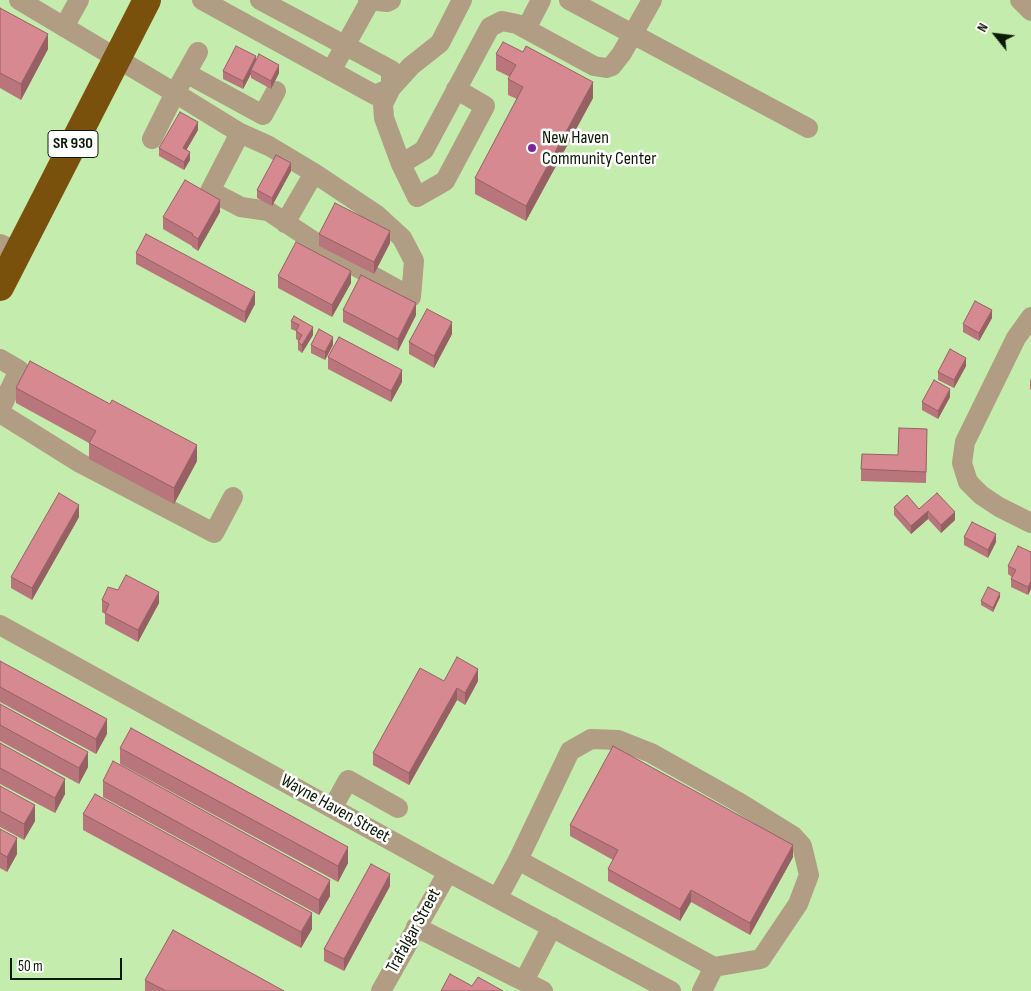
<!DOCTYPE html>
<style>
body{margin:0}
#map{position:relative;width:1031px;height:991px;overflow:hidden;background:#c4ecac;font-family:"Sofia Sans Condensed",sans-serif}
canvas{display:block}
.north{position:absolute;left:971px;top:10px;width:50px;height:50px;-webkit-text-stroke:4px #fff;paint-order:stroke;rotate:299deg;font-size:14px;font-weight:700;line-height:20px;text-align:center;color:#0c1a04}
.north::after{content:'';display:block;margin:auto;width:18px;height:22px;background:#0c1a04;clip-path:polygon(50% 0,100% 100%,50% 72%,0 100%)}
.scale{position:absolute;left:10px;top:958px;width:112px;height:22px;box-sizing:border-box;border:2px solid #0c1a04;border-top:0;padding-left:6px;font-size:15px;line-height:18px;white-space:nowrap;color:#0c1a04;-webkit-text-stroke:4px #fff;paint-order:stroke}
</style>
<div id="map">
<canvas width="1031" height="991"></canvas>
<div class="north">N</div>
<div class="scale">50 m</div>
</div>
<script>
const ctx = document.querySelector('canvas').getContext('2d');
ctx.lineJoin = 'round';
function toPath(rows) {
  const path = new Path2D();
  for (const r of rows) {
    path.moveTo(r[0], r[1]);
    for (let i = 2; i < r.length; i += 2) path.lineTo(r[i], r[i + 1]);
  }
  return path;
}
function stroke(path, color, width, dash) {
  ctx.strokeStyle = color;
  ctx.lineWidth = width;
  ctx.lineCap = dash ? 'butt' : 'round';
  ctx.setLineDash(dash || []);
  ctx.stroke(path);
}
function fill(path, color) {
  ctx.fillStyle = color;
  ctx.fill(path, 'evenodd');
}
function label(font, color, halo, rows, align = 'center') {
  ctx.font = font + ' "Sofia Sans Condensed",sans-serif';
  ctx.lineWidth = 5;
  ctx.setLineDash([]);
  ctx.textBaseline = 'middle';
  ctx.strokeStyle = halo;
  ctx.fillStyle = color;
  for (const [text, x, y, turn = 0] of rows) {
    ctx.save();
    ctx.translate(x, y);
    ctx.rotate((+turn || 0) * Math.PI / 180);
    ctx.textAlign = isNaN(turn) ? turn : align;
    if (halo) ctx.strokeText(text, 0, 0);
    ctx.fillText(text, 0, 0);
    ctx.restore();
  }
}
stroke(toPath([
 [19,0,175,93,198,52],
 [202,0,375,95,391,88,391,70,260,0],
 [368,0,387,2,391,0],
 [541,0,526,29,594,66,606,68,612,66,622,53,652,0],
 [569,0,808,128],
 [1020,0,1031,11],
 [64,27,79,0],
 [331,71,370,1],
 [186,73,263,115,276,91],
 [456,89,485,106,445,181,417,197,401,164,384,118,383,104,391,88,411,66,440,43,462,0],
 [152,139,175,93,240,133,269,146,314,173,377,215,402,238,414,261,411,297,333,254,268,211,241,207,210,191,240,133],
 [401,164,424,150,490,27,502,21,517,24,526,29],
 [285,223,314,173],
 [0,244,18,252],
 [1031,317,1016,338,965,442,962,463,968,482,981,495,999,507,1031,523],
 [0,359,19,370,0,410],
 [0,413,80,463,214,533,233,497],
 [0,625,448,872,671,991],
 [333,807,348,780,398,808],
 [498,897,518,860,570,751,591,739,618,740,651,753,740,803,793,836,802,846,809,875,798,904,761,959,714,967,518,860],
 [416,927,543,991],
 [524,981,552,927],
 [381,991,448,872],
 [702,991,714,967]
]), '#b09d83', 20);
stroke(toPath([
 [0,287,147,0]
]), '#7a510c', 28);
fill(toPath([
 [0,8,48,49,21,100,0,88],
 [496,54,593,98,526,221,475,194,475,178,517,99,508,95,508,79,510,77,496,70],
 [256,61,279,73,271,89,251,78,251,74,243,89,223,79,223,71],
 [198,130,186,150,190,160,184,170,159,156,159,148],
 [291,171,272,206,257,198,257,190],
 [220,212,198,251,192,247,192,246,163,229,163,217],
 [319,234,390,243,374,274,319,246],
 [136,253,255,304,245,323,136,264],
 [278,276,351,283,332,317,278,288],
 [343,310,416,315,398,351,343,322],
 [294,316,313,335,302,353,298,350,298,342,299,341,296,339,296,331,291,329,291,321],
 [992,318,979,341,963,332,963,324],
 [452,334,434,368,409,354,409,342],
 [311,345,333,345,325,360,311,353],
 [328,357,402,382,391,402,328,369],
 [966,366,954,388,938,380,938,372],
 [1031,378,1031,390,1030,389,1030,381],
 [16,388,197,461,174,504,89,459,89,443,16,403],
 [950,397,938,419,922,410,922,402],
 [927,441,926,483,861,481,861,469,898,455],
 [894,507,955,512,955,520,941,533,928,519,911,534,894,515],
 [79,517,32,600,11,588,11,577],
 [964,537,996,542,988,558,964,545],
 [1031,552,1031,589,1028,595,1011,587,1011,579,1012,577,1008,574,1008,566],
 [1000,597,993,612,981,605,981,601],
 [102,600,159,603,138,642,105,624,105,614,102,612],
 [0,661,107,734,96,754,0,702],
 [444,681,478,681,465,705,457,700,409,785,373,765,373,753],
 [0,704,88,767,79,784,0,741],
 [0,743,65,794,55,813,0,784],
 [120,748,348,863,338,882,120,764],
 [103,781,330,896,319,915,103,797],
 [0,786,35,821,24,840,0,827],
 [83,814,312,929,301,948,83,830],
 [570,825,793,857,750,935,691,902,680,921,608,881,608,869,613,860,570,836],
 [0,829,17,854,7,872,0,868],
 [390,886,344,971,324,961,324,949],
 [145,980,284,991,145,991]
]), '#b8767c');
fill(toPath([
 [48,34,48,49,21,100,21,84],
 [256,56,256,64,251,70,251,74,243,89,243,81],
 [279,65,279,73,271,89,271,81],
 [593,82,593,98,526,221,526,206],
 [198,122,198,130,183,156,183,148],
 [190,152,190,160,184,170,184,162],
 [291,163,291,171,272,206,272,198],
 [220,200,220,212,198,251,198,239],
 [390,231,390,243,374,274,374,262],
 [351,271,351,283,332,317,332,305],
 [255,292,255,304,245,323,245,312],
 [416,303,416,315,398,351,398,339],
 [992,310,992,318,979,341,979,333],
 [452,322,452,334,434,368,434,356],
 [313,327,313,335,302,353,302,345],
 [333,337,333,345,325,360,325,352],
 [966,358,966,366,954,388,954,380],
 [402,370,402,382,391,402,391,391],
 [950,389,950,397,938,419,938,411],
 [197,445,197,461,174,504,174,488],
 [79,505,79,517,32,600,32,588],
 [928,511,928,519,911,534,911,526],
 [955,512,955,520,941,533,941,525],
 [996,534,996,542,988,558,988,550],
 [1031,581,1031,589,1028,595,1028,587],
 [159,592,159,603,138,642,138,630],
 [1000,593,1000,597,993,612,993,608],
 [478,669,478,681,465,705,465,693],
 [457,688,457,700,409,785,409,773],
 [107,719,107,734,96,754,96,739],
 [88,752,88,767,79,784,79,768],
 [65,779,65,794,55,813,55,798],
 [35,805,35,821,24,840,24,824],
 [17,838,17,854,7,872,7,857],
 [793,845,793,857,750,935,750,923],
 [348,847,348,863,338,882,338,866],
 [390,874,390,886,344,971,344,959],
 [330,880,330,896,319,915,319,900],
 [691,890,691,902,680,921,680,909],
 [312,913,312,929,301,948,301,932]
]), '#966065');
const building = toPath([
 [0,8,48,34,21,84,0,73,0,8],
 [503,42,523,52,526,46,593,82,526,206,475,178,523,87,508,79,516,65,496,54,503,42],
 [236,46,256,56,243,81,223,71,236,46],
 [259,54,279,65,271,81,251,70,259,54],
 [180,112,198,122,183,148,190,152,184,162,159,148,180,112],
 [276,155,291,163,272,198,257,190,276,155],
 [185,180,220,200,198,239,192,235,193,234,163,217,185,180],
 [335,203,390,231,374,262,319,234,335,203],
 [146,234,255,292,245,312,136,253,146,234],
 [296,242,351,271,332,305,278,276,296,242],
 [361,275,416,303,398,339,343,310,361,275],
 [975,301,992,310,979,333,963,324,975,301],
 [427,309,452,322,434,356,409,342,427,309],
 [294,316,313,327,302,345,298,342,302,335,296,331,299,325,291,321,294,316],
 [319,329,333,337,325,352,311,345,319,329],
 [339,337,402,370,391,391,328,357,339,337],
 [950,349,966,358,954,380,938,372,950,349],
 [30,361,110,404,112,400,197,445,174,488,89,443,96,431,16,388,30,361],
 [934,380,950,389,938,411,922,402,934,380],
 [899,428,927,429,926,472,861,469,862,454,898,455,899,428],
 [59,493,79,505,32,588,11,577,59,493],
 [937,493,955,512,941,525,928,511,911,526,894,507,907,495,919,509,937,493],
 [972,522,996,534,988,550,964,537,972,522],
 [1018,546,1031,552,1031,581,1028,587,1011,579,1016,570,1008,566,1018,546],
 [126,575,159,592,138,630,105,613,109,604,102,600,108,587,118,590,126,575],
 [988,587,1000,593,993,608,981,601,988,587],
 [457,657,478,669,465,693,457,688,409,773,373,753,420,668,444,681,457,657],
 [0,661,107,719,96,739,0,687,0,661],
 [0,704,88,752,79,768,0,725,0,704],
 [131,728,348,847,338,866,120,748,131,728],
 [0,743,65,779,55,798,0,768,0,743],
 [613,746,793,845,750,923,691,890,680,909,608,869,618,850,570,825,613,746],
 [113,761,330,880,319,900,103,781,113,761],
 [0,786,35,805,24,824,0,811,0,786],
 [95,794,312,913,301,932,83,814,95,794],
 [0,829,17,838,7,857,0,853,0,829],
 [371,864,390,874,344,959,324,949,371,864],
 [173,930,284,991,166,991,145,980,173,930],
 [450,974,472,986,478,977,503,991,441,991,450,974]
]);
fill(building, '#d68990');
stroke(building, '#966065', 1);
for (const [x, y, r, color] of [
 [532,148,5,"#79299a"]
]) {
  const dot = new Path2D();
  dot.arc(x, y, r, 0, 2 * Math.PI);
  ctx.fillStyle = color;
  ctx.fill(dot);
  stroke(dot, '#fff', 2);
}
for (const [x, y, w] of [
 [73,144,50]
]) {
  const box = new Path2D();
  box.roundRect(x - w / 2, y - 13.5, w, 27, 4);
  ctx.fillStyle = '#fff';
  ctx.fill(box);
  stroke(box, '#0c1a04', 1);
}
label('bold 16px', '#0c1a04', null, [
 ["SR 930",73,144]
]);
label('18px', '#0c1a04', '#fff', [
 ["New Haven",542,138],
 ["Community Center",542,159]
], 'left');
label('18px', '#0c1a04', '#fff', [
 ["Wayne Haven Street",335,809,29],
 ["Trafalgar Street",414,931,-61]
]);
</script>
